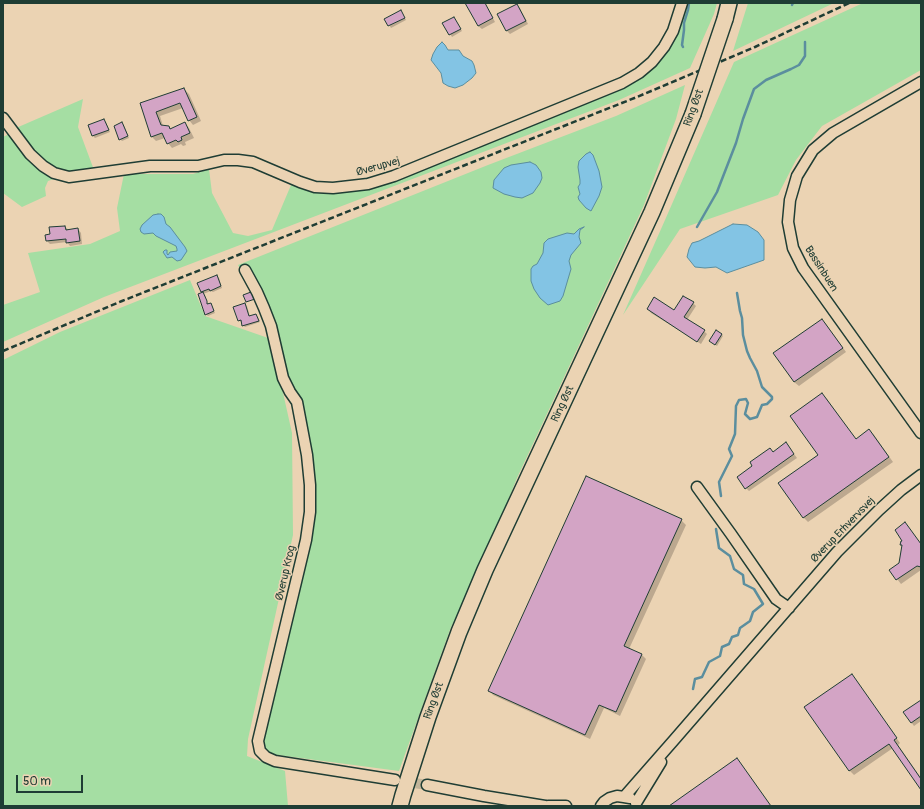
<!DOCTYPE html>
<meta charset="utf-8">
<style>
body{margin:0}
#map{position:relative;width:924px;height:809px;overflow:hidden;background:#ebd3b3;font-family:Pangolin,sans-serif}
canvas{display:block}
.frame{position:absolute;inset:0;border:4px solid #1f3d34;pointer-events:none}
.scale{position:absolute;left:16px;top:775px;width:67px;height:18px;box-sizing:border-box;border:2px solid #1f3d34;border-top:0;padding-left:5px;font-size:12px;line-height:14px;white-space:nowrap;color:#1f3d34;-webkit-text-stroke:3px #ebd3b3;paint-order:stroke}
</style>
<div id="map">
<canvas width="924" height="809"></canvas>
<div class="frame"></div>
<div class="scale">50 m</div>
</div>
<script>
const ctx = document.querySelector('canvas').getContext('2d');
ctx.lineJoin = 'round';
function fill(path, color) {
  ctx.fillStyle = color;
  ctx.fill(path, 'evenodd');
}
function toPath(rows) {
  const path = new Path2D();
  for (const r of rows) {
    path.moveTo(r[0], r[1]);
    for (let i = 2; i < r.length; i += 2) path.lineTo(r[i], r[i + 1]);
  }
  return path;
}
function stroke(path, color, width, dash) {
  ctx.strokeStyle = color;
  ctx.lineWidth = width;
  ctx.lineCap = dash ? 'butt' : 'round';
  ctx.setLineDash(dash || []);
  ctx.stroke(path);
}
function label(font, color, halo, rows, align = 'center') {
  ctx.font = font + ' Pangolin,sans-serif';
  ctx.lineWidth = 3;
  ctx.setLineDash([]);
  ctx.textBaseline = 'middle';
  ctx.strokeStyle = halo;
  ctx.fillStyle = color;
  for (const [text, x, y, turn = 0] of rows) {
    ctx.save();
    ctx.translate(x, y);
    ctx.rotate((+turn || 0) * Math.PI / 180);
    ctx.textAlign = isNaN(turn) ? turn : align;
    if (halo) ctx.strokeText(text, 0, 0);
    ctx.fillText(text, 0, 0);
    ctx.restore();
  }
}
fill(toPath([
 [684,3,717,3,714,14,690,68,619,100,104,297,3,342,3,305,40,292,28,253,90,244,120,231,117,208,124,174,193,174,209,169,212,193,233,233,248,236,272,230,291,185,320,191,369,188,626,86,658,63,670,46],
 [748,3,834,3,733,51],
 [863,3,921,3,921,70,822,126,796,160,778,195,680,229,623,315,665,220,734,62],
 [685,85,676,119,644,205,560,386,517,478,478,576,451,627,399,771,270,754,265,748,264,740,299,595,314,517,292,391,273,327,238,265,488,165,616,116],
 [83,99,78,127,94,170,69,173,54,168,44,161,16,128],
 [9,134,42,170,54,179,48,181,45,188,46,196,22,207,3,193,3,137],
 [190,280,205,316,271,339,292,433,293,535,248,739,247,756,285,771,288,806,3,806,3,360,60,332]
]), '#a5dea3');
const water = toPath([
 [442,42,445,45,448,50,459,50,463,56,472,61,474,65,476,73,472,78,463,85,455,88,448,86,443,83,441,73,431,60,433,54,437,47,442,42],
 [590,152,593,155,599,171,602,187,599,196,591,211,586,208,579,200,578,197,580,194,578,187,580,184,580,180,578,167,579,161,586,154,590,152],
 [530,162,536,165,541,172,542,178,540,183,533,193,522,198,515,197,504,194,493,188,494,180,504,168,511,165,530,162],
 [158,214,161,214,164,217,166,224,170,227,185,247,187,251,181,260,177,261,172,257,167,258,163,252,165,250,167,250,167,254,168,255,170,252,177,251,177,249,176,246,156,236,153,233,144,234,141,232,140,229,142,225,153,215,158,214],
 [733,224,747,225,758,232,764,240,764,260,727,273,716,267,705,268,695,267,687,257,689,249,692,243,699,241,733,224],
 [584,227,580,230,579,237,581,243,571,255,569,261,571,269,563,296,560,301,548,305,540,298,534,289,531,281,531,269,533,266,537,264,543,253,544,243,548,239,567,233,574,234,579,229,584,227]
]);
fill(water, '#83c4e4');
stroke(water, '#5b8e9e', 1);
fill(toPath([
 [466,3,485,3,495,22,482,29,478,26],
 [517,5,520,8,528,24,510,34,507,31,499,15],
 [401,11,406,20,391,28,386,19],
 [454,18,462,31,452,37,444,23],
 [184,89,189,94,201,121,193,125,189,120,183,108,160,116,163,126,168,127,171,129,185,123,189,128,194,138,185,142,186,145,183,146,181,144,172,148,168,143,165,138,156,141,152,137,141,104],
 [104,120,106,122,110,132,95,138,93,136,89,126],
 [122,123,124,125,129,138,122,141,120,139],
 [65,227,69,230,78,229,81,233,82,244,70,246,67,242,50,244,47,241,51,235],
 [217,276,219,278,222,288,213,292,211,291,203,294,205,295,208,305,210,304,212,306,215,313,208,316,206,314,199,295,203,293,202,292,198,283],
 [693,303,696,306,687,320,704,331,707,334,701,344,651,313,648,309,674,312],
 [245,304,247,306,250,317,256,315,258,317,260,322,245,327,243,325,242,322,241,322,239,320],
 [822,320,826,324,846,352,799,386,794,382,774,354],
 [721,334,723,336,717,346,710,341],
 [822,394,827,399,856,440,869,430,874,435,893,462,808,522,804,518,779,484,819,455],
 [789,447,797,458,749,491,746,488,753,467,773,453],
 [681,520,686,525,629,649,642,655,646,659,620,716,604,708,590,739,493,695,489,690],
 [901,544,921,545,921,570,901,584,890,570,900,563,903,546],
 [856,680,900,743,898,745,921,778,921,788,893,748,854,775,850,771,805,707],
 [921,701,921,721,914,726,911,722],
 [741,764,771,806,671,806]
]), '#0003');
stroke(toPath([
 [792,5,793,3],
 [683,47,682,45,684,30,684,23,688,10,689,3],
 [697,227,717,192,736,143,743,119,754,89,766,80,791,69,799,65,805,56,805,42],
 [721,496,719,482,732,456,729,449,735,434,736,406,739,400,746,399,748,403,745,414,750,419,757,417,762,405,767,404,772,399,772,397,762,387,757,371,750,358,747,351,743,335,742,318,740,311,737,293],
 [693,689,695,679,702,677,709,662,720,656,722,647,729,644,732,637,738,635,740,628,750,621,753,612,763,604,754,589,744,584,743,575,734,569,730,556,719,548,716,529]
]), '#5b8e9e', 2.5);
const building = toPath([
 [465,3,485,3,493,18,478,26,465,3],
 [517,4,526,21,506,31,497,14,517,4],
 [401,10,405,18,388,26,384,19,401,10],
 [454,17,461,29,449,35,442,23,454,17],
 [184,88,197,117,188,121,180,103,156,112,161,125,169,126,170,129,185,122,190,133,181,137,182,140,178,142,176,140,167,144,162,133,151,137,140,103,184,88],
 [104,119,109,130,92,136,88,125,104,119],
 [122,122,128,136,119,140,114,126,122,122],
 [65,226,66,230,78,228,80,241,66,243,66,239,46,241,45,235,50,234,49,227,65,226],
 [217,275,221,286,210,291,209,289,201,292,197,283,217,275],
 [203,292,207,301,207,304,211,303,214,311,205,315,198,294,203,292],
 [251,292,255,299,246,302,243,295,251,292],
 [683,296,694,302,684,317,705,330,697,342,647,309,654,297,674,310,683,296],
 [245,303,249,316,256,314,259,321,242,326,241,320,238,321,233,307,245,303],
 [822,319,843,348,794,382,773,353,822,319],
 [716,330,722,334,715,345,709,341,716,330],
 [822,393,856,439,869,429,889,457,803,518,778,483,818,455,790,416,822,393],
 [786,442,794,454,745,489,737,477,752,466,750,462,770,448,773,452,786,442],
 [586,476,682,519,624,646,642,654,616,712,599,705,585,735,488,691,586,476],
 [905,522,921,544,921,567,917,566,896,580,889,570,899,563,902,545,900,545,901,541,902,541,895,530,905,522],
 [852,674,897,738,894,740,921,779,921,790,889,744,849,771,804,707,852,674],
 [921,700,921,716,911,723,903,712,921,700],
 [737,758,771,806,669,806,737,758]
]);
fill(building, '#d3a4c5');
stroke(building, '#1f3d34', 1);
stroke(toPath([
 [401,781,427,785]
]), '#c2b59a', 10, [10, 5]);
const street = toPath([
 [921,82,833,133,813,150,797,176,790,200,788,222,793,248,803,268,921,433],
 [3,118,30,154,43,166,54,173,69,177,150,166,198,166,224,160,238,160,253,162,300,182,315,187,333,188,368,184,394,176,622,83,639,73,652,62,664,47,673,31,682,3],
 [245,270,257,292,264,308,271,326,283,378,290,392,297,402,307,455,310,485,310,512,306,540,258,741,260,751,266,757,275,761,395,780],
 [697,487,731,534,776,599,789,608],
 [427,785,484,796,545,806],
 [624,797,674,740,837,552,879,510,901,490,921,475],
 [636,803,661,762],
 [548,806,566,806],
 [601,806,604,802,610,798,617,796,624,797,630,798]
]);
const secondary = toPath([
 [725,19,729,3],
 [400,806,403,795,428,717,459,632,485,570,652,212,693,114]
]);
stroke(street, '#1f3d34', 13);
stroke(secondary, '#1f3d34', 18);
stroke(street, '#ebd3b3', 10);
stroke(secondary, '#ebd3b3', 15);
stroke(toPath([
 [3,351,122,301,637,97,755,47,849,3]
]), '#1f3d34', 2.5, [6, 3]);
const secondaryBridge = toPath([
 [693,114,725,19]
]);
stroke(secondaryBridge, '#1f3d34', 18, []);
stroke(secondaryBridge, '#ebd3b3', 15);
label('11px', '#1f3d34', '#ebd3b3', [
 ["Ring Øst",694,108,-70],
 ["Øverupvej",378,167,-16],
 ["Bassinbuen",821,269,57],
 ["Ring Øst",563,404,-65],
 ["Øverup Erhvervsvej",843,530,-46],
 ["Øverup Krog",286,573,-77],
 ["Ring Øst",434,701,-70]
]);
</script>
